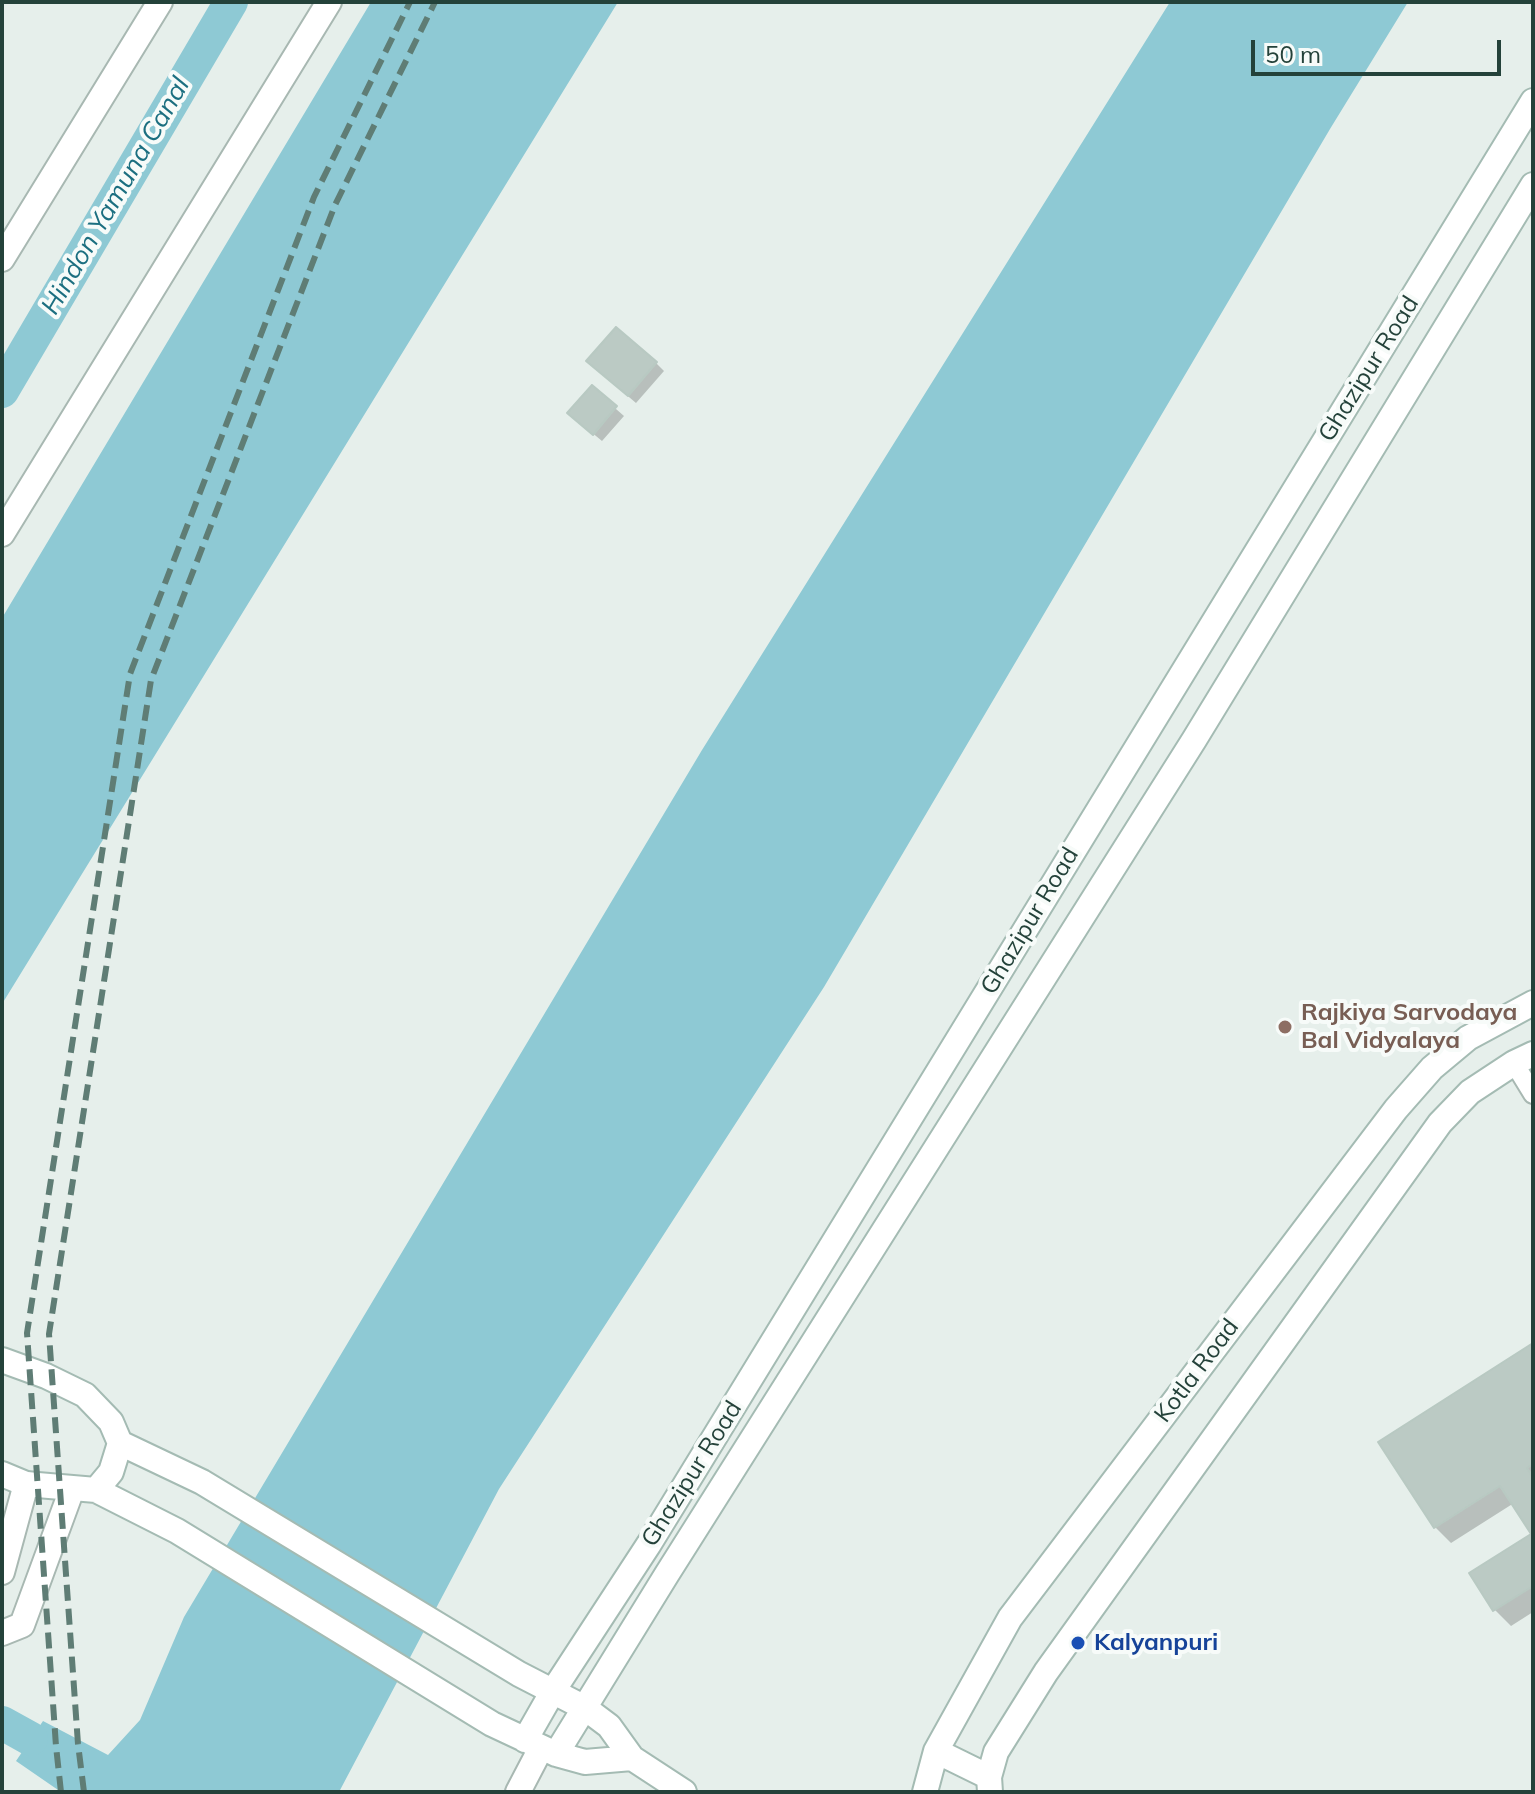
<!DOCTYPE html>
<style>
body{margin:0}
#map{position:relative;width:1535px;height:1794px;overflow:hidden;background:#e6efeb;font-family:Mulish,sans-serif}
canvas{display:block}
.frame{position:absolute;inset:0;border:4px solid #24423a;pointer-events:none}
.scale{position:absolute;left:1251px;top:40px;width:250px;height:36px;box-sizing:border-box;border:4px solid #24423a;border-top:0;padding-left:10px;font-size:24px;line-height:28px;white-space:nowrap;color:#24423a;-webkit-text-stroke:6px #f7fbf9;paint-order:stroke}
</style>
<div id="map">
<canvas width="1535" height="1794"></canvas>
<div class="frame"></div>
<div class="scale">50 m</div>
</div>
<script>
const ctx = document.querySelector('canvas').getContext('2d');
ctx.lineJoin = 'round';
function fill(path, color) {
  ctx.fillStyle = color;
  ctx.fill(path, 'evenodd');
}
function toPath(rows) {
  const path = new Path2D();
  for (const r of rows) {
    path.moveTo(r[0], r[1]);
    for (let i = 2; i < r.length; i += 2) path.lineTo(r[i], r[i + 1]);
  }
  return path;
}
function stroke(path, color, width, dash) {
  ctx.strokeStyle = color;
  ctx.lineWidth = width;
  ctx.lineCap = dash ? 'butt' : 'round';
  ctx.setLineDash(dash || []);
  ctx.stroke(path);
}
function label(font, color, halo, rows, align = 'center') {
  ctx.font = font + ' Mulish,sans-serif';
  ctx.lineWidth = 8;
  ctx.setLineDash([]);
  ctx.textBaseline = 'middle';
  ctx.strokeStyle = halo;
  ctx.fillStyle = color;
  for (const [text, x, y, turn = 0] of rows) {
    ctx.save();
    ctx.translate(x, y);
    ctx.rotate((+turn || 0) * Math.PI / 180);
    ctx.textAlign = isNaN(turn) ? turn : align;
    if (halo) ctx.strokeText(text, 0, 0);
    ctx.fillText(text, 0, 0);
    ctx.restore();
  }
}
fill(toPath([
 [371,2,618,2,2,1004,2,618],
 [1170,2,1408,2,1330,129,824,987,499,1489,339,1792,61,1792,16,1761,43,1721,108,1755,140,1720,184,1617,702,750]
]), '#8ec9d4');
fill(toPath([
 [656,363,664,371,636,403,596,369],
 [592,388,624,416,602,441,578,421],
 [1533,1345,1533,1533,1514,1503,1451,1543,1435,1527],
 [1533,1535,1533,1612,1511,1626,1495,1610,1472,1574]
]), '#0003');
stroke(toPath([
 [2,391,231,2],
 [2,1723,31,1739]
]), '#8ec9d4', 34);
const building = toPath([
 [616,327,657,362,628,396,586,361,616,327],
 [592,385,617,406,593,435,567,413,592,385],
 [1533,1343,1533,1464,1527,1468,1533,1477,1533,1586,1493,1611,1469,1573,1531,1534,1500,1486,1434,1528,1378,1442,1533,1343]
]);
fill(building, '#bbcac4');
stroke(building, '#b8c9c2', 2);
const service = toPath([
 [1514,1063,1533,1094]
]);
const minor = toPath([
 [2,534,329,2]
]);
const tertiary = toPath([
 [2,259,160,2],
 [2,1572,26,1484],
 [2,1633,22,1625,72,1489],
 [518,1792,541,1748]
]);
const secondary = toPath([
 [2,1360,46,1376,85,1395,111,1422,120,1443,202,1482,519,1674,585,1708,609,1726,632,1758,684,1792],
 [2,1474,26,1484,96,1490,177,1531,492,1724,556,1754,585,1762,632,1758],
 [96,1490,111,1472,120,1443],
 [525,1740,553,1691,649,1544,1533,101],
 [936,1751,989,1777],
 [556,1754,667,1574,1194,740,1533,185],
 [925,1792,936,1751,1010,1618,1396,1109,1432,1068,1468,1038,1533,1003],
 [990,1792,989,1777,996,1752,1046,1672,1440,1123,1470,1092,1514,1063,1533,1054]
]);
stroke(service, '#a8b8b2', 22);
stroke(minor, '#a8b8b2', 28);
stroke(tertiary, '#a8b8b2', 28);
stroke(secondary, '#a4bbb3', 28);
stroke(service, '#fff', 18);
stroke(minor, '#fff', 24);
stroke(tertiary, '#fff', 24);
stroke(secondary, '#fff', 24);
stroke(toPath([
 [61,1792,56,1746,27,1333,130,674,314,197,410,2],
 [84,1792,78,1744,49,1334,151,680,335,205,435,2]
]), '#5f7d75', 6, [16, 8]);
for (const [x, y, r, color] of [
 [1285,1027,8,"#8d6e63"],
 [1078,1643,8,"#1a4fb4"]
]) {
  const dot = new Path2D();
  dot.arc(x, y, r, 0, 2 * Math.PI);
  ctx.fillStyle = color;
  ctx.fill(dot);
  stroke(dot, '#f7fbf9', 3);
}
label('24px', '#24423a', '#f7fbf9', [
 ["Ghazipur Road",1369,369,-58],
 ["Ghazipur Road",1030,921,-59],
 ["Kotla Road",1197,1371,-53],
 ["Ghazipur Road",692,1474,-58]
]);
label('bold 24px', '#785e54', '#f7fbf9', [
 ["Rajkiya Sarvodaya",1301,1013],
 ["Bal Vidyalaya",1301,1041]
], 'left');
label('bold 24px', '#164399', '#f7fbf9', [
 ["Kalyanpuri",1094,1643]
], 'left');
label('italic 26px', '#1c6f80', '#f7fbf9', [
 ["Hindon Yamuna Canal",116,196,-60]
]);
</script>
